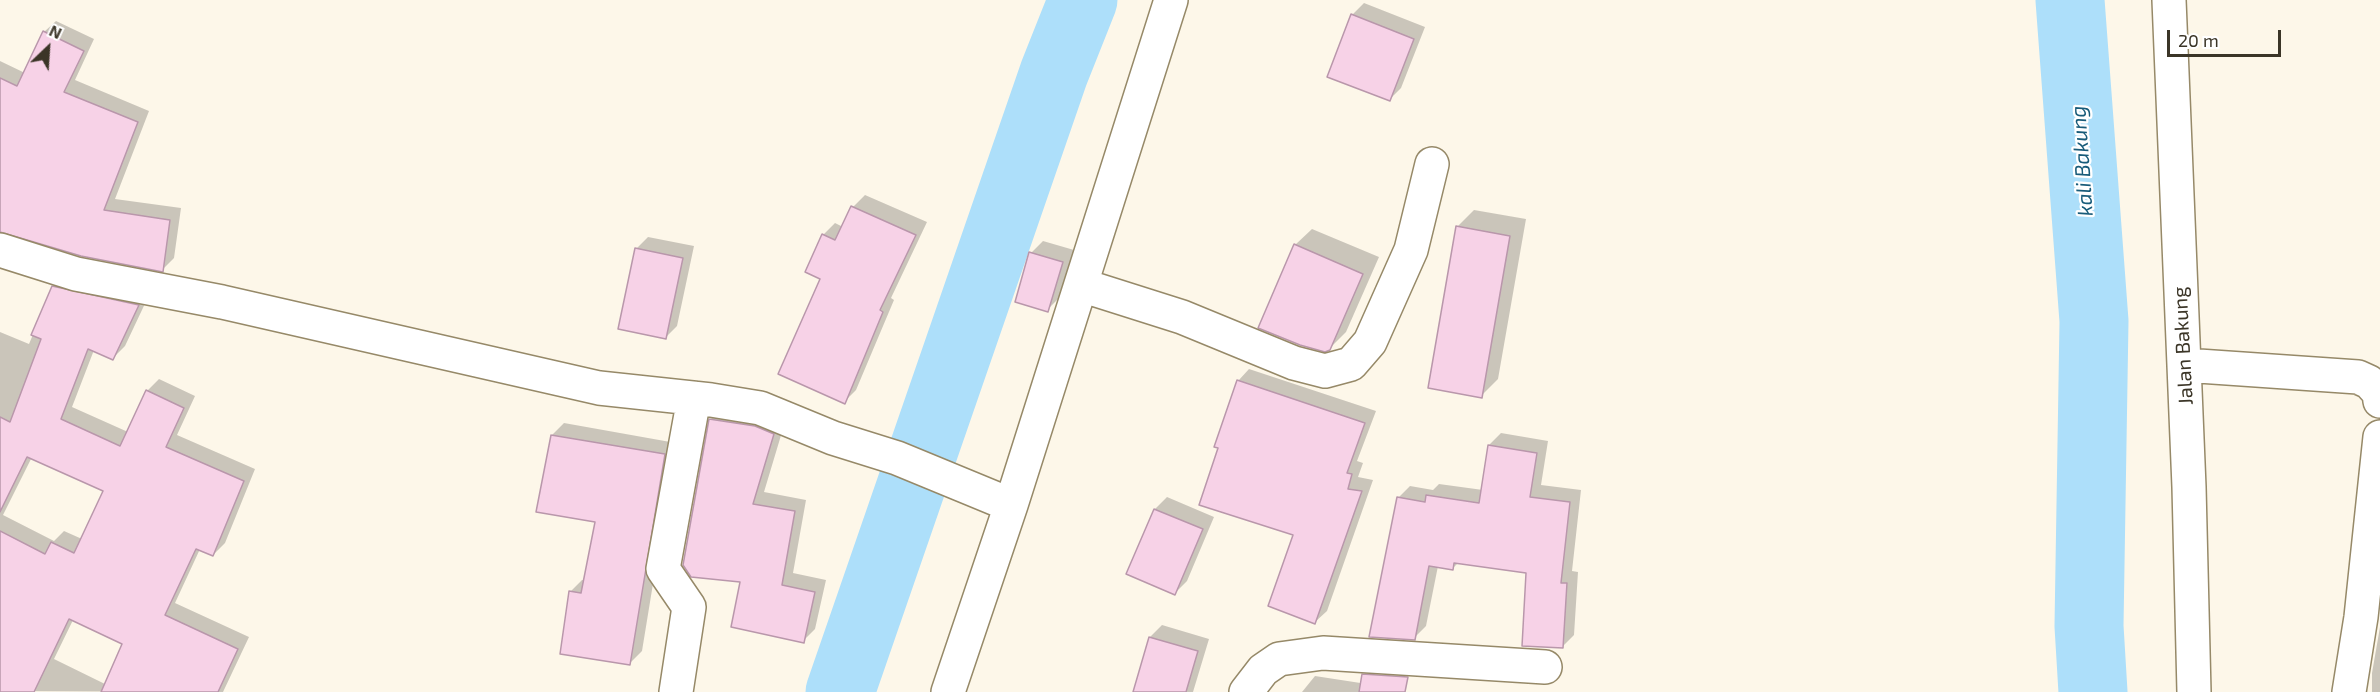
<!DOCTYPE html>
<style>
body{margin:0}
#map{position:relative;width:2380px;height:692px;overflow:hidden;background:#fdf7e9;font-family:"Exo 2",sans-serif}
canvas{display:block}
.north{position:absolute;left:18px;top:18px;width:60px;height:60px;-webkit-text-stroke:4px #fff;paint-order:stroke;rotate:25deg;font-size:16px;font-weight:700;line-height:24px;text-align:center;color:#3b3527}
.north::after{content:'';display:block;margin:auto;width:21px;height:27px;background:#3b3527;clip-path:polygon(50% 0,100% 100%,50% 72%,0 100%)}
.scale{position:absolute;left:2167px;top:30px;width:114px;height:27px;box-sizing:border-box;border:3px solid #3b3527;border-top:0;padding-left:8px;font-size:18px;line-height:21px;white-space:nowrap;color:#3b3527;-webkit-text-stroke:4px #fff;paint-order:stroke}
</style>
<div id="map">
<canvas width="2380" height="692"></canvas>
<div class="north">N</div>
<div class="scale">20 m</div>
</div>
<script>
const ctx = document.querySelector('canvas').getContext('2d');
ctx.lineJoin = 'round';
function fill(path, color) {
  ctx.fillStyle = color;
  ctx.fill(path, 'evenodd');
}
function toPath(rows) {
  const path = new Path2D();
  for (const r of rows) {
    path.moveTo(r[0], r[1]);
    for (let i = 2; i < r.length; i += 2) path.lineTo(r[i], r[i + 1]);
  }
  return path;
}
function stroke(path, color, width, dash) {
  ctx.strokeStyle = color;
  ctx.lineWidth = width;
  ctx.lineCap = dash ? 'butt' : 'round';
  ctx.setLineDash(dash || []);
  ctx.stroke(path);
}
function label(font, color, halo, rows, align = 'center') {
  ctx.font = font + ' "Exo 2",sans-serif';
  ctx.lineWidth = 4.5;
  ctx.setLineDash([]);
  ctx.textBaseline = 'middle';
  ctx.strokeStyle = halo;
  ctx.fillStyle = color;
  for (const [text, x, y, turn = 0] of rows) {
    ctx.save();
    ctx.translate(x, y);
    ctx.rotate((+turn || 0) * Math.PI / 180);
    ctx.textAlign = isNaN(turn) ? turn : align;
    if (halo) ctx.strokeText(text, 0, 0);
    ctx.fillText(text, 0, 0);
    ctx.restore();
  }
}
fill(toPath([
 [1364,3,1425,27,1401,88,1389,100,1352,15],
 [56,21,94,39,75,80,149,111,115,199,181,208,174,258,162,270,0,232,0,61,25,73,44,32],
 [865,195,927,222,891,298,894,300,856,390,844,402,822,278,823,235,835,223,843,227,853,207],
 [1474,210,1526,219,1498,379,1481,396,1458,226],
 [1312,229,1379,257,1346,332,1329,349,1295,245],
 [648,237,694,246,677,326,665,338,636,249],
 [1043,241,1074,250,1059,298,1047,310,1031,253],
 [65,275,150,293,125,346,113,358,94,350,72,407,128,432,147,391,159,379,195,396,177,435,255,469,225,543,213,555,200,549,175,603,249,637,223,692,0,691,0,332,29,344,53,287],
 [32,457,105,490,82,539,64,531,54,541,3,515],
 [73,620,124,643,105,684,54,659],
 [1249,369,1376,411,1357,461,1363,463,1358,477,1373,480,1327,611,1315,622,1295,534,1219,447,1238,381],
 [723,407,785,422,764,492,806,500,793,573,826,580,815,629,803,641,742,581,711,419],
 [564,423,676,443,642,651,630,663,570,592,582,580,585,580,596,521,552,435],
 [1501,433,1548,441,1541,485,1581,490,1572,571,1578,572,1574,635,1562,647,1528,572,1459,562,1453,568,1438,566,1426,626,1414,638,1398,498,1410,486,1433,490,1439,484,1483,490,1489,445],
 [1167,497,1214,517,1187,581,1175,593,1155,509],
 [1162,625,1209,639,1193,692,1134,692,1150,637],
 [2380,627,2380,692,2372,692,2372,673],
 [1315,676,1367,684,1365,692,1302,692]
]), '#0003');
stroke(toPath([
 [2070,0,2094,321,2089,626,2093,692],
 [840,692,1054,73,1083,0]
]), '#addffa', 69);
const building = toPath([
 [1351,14,1414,39,1390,101,1327,77,1351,14],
 [43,31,84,51,64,92,138,122,104,210,170,220,163,272,81,256,0,232,0,78,17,86,43,31],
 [851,206,916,235,880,310,883,312,845,404,778,374,820,279,805,272,822,234,835,240,851,206],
 [1456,226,1510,236,1482,398,1428,388,1456,226],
 [1294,244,1363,274,1330,350,1325,352,1300,345,1258,328,1294,244],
 [635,248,683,258,666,339,618,329,635,248],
 [1029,252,1063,262,1048,312,1015,302,1029,252],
 [52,286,139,305,113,360,88,349,61,419,120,446,146,390,184,408,166,447,244,481,213,556,196,549,165,615,238,649,218,692,101,692,122,644,69,619,34,692,0,692,0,531,45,554,51,542,74,553,103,491,27,457,0,512,0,417,10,422,41,339,31,335,52,286],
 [1237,380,1365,423,1347,473,1352,474,1348,489,1362,491,1315,624,1268,606,1293,535,1199,505,1218,448,1214,447,1237,380],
 [709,419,755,426,774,434,753,504,795,511,782,585,815,592,804,643,731,627,740,582,691,577,683,565,709,419],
 [551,435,665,454,630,665,560,654,569,591,581,593,595,522,536,512,551,435],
 [1488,445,1537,453,1530,497,1570,502,1561,583,1567,583,1563,648,1522,646,1526,573,1454,563,1453,570,1429,566,1415,640,1369,637,1397,497,1425,502,1426,495,1479,503,1488,445],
 [1154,509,1203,529,1175,595,1126,574,1154,509],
 [1149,637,1198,651,1186,692,1133,692,1149,637],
 [1362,674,1408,677,1405,692,1359,692,1362,674]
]);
fill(building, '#f7d2e7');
stroke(building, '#b997ab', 1.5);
const minor = toPath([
 [2169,0,2189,487,2194,692],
 [0,250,76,274,222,302,599,388,711,400,760,408,833,438,897,458,1011,505],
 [1081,285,1182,317,1294,363,1325,371,1351,364,1370,342,1411,250,1432,164],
 [2184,365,2358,377,2369,382,2379,393,2380,401],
 [676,692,689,607,663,569,694,398],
 [948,692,1011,505,1171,0],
 [1246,692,1263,670,1279,659,1323,653,1545,667],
 [2349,692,2361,617,2380,437]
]);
stroke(minor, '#968968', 36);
stroke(minor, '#fff', 33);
label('20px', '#3b3527', '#fff', [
 ["Jalan Bakung",2183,346,-93]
]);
label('italic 21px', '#175b79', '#fff', [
 ["kali Bakung",2082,161,-94]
]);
</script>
